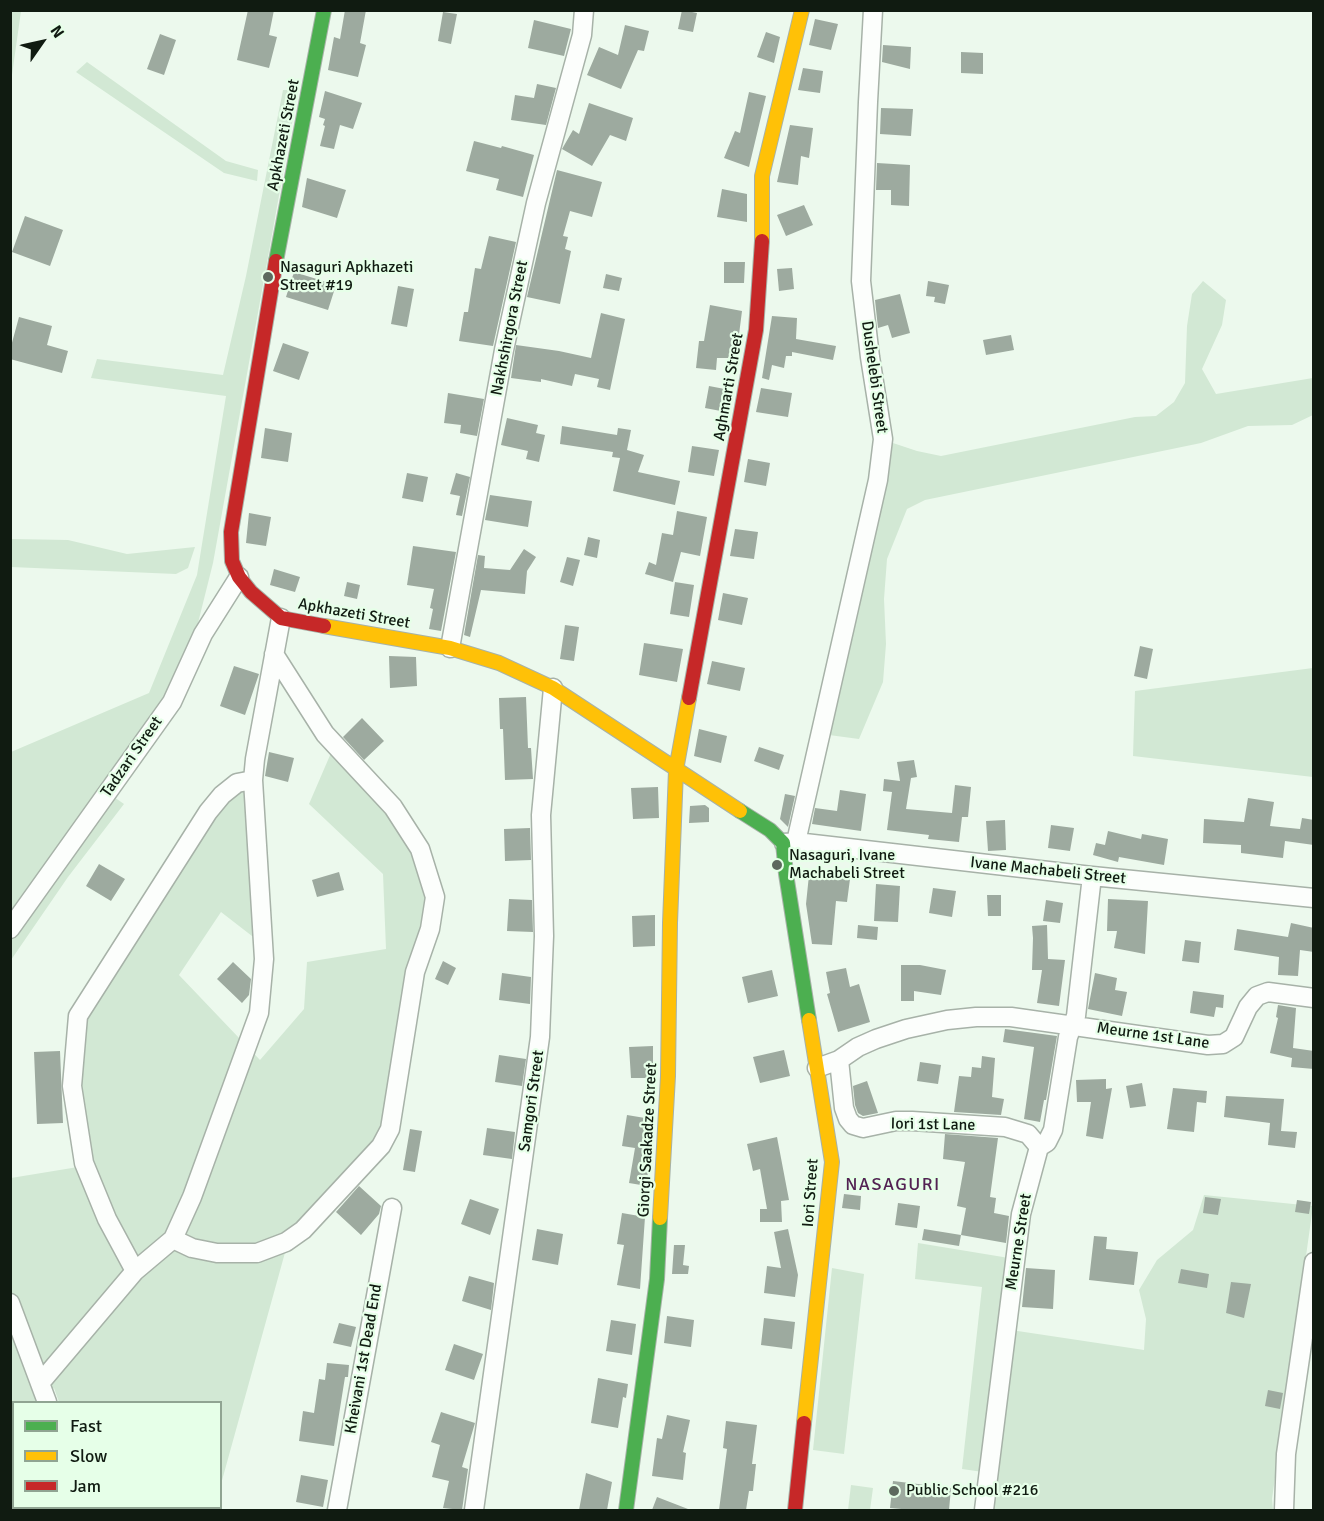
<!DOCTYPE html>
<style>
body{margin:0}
#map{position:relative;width:1324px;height:1521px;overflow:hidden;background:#ecf9ed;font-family:Signika,sans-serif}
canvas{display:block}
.frame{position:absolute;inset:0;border:12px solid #101b11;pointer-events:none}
.legend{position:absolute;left:12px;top:1401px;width:210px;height:108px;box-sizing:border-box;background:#e6ffe8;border:2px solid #90a492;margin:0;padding:8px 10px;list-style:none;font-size:18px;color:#101b11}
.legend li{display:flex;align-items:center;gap:12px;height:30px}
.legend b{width:30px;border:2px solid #90a492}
.north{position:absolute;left:12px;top:12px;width:60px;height:60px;-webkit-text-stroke:4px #e6ffe8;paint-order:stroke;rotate:56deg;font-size:16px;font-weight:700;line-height:24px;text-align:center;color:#101b11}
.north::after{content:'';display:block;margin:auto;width:21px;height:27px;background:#101b11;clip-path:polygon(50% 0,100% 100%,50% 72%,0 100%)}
</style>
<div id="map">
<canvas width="1324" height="1521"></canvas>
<div class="frame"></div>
<ul class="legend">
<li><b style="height:8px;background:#4caf50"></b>Fast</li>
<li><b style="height:8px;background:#ffc107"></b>Slow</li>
<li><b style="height:8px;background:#c62828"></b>Jam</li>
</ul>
<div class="north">N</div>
</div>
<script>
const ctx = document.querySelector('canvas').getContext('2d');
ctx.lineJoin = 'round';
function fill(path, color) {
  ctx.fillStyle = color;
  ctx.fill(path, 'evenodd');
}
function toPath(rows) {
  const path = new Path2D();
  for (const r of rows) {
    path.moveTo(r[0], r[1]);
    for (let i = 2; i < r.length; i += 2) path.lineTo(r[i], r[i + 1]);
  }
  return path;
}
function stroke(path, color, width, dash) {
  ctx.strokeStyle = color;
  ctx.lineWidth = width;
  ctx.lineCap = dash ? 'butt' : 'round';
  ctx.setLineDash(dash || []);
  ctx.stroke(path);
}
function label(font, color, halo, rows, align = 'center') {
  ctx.font = font + ' Signika,sans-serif';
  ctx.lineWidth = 4.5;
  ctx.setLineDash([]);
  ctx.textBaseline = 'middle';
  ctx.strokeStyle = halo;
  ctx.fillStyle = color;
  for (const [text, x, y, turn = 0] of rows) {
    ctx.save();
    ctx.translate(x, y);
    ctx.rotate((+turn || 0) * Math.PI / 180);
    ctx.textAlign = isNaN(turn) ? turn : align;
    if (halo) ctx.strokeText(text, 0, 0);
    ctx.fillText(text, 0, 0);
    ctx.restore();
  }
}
fill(toPath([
 [11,10,21,11,11,82,10,11],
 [87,62,226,161,258,170,257,181,224,173,76,72],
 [283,90,298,90,213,563,196,631,166,696,101,788,124,804,68,877,11,960,11,752,149,693,197,575,226,396,91,378,97,359,223,375,246,276],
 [1203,281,1226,300,1222,325,1202,369,1216,394,1313,378,1313,415,1292,425,1248,426,1201,443,925,500,907,509,887,559,884,599,886,644,883,682,859,739,829,735,890,442,917,451,941,456,1135,417,1156,416,1174,402,1185,383,1187,326,1192,294],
 [11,539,68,540,127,554,195,547,188,568,176,574,11,567],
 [1313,668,1313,777,1133,756,1135,691],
 [331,753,387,810,411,849,429,907,383,1129,374,1146,286,1249,221,1484,220,1402,59,1402,54,1388,43,1402,14,1402,13,1431,11,1434,11,1178,78,1167,71,1036,228,782,243,771,255,930,252,936,221,912,179,975,260,1060,304,1009,307,962,386,949,383,874,309,804],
 [1204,1195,1313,1206,1272,1499,1273,1510,992,1510,1011,1330,1144,1350,1146,1319,1139,1290,1157,1260,1193,1230],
 [918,1243,1009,1258,983,1472,962,1469,982,1287,915,1279],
 [832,1268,864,1274,844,1454,813,1450],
 [851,1485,873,1488,870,1510,848,1510],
 [86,1508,214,1508,213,1510,86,1510]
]), '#d2e8d4');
fill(toPath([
 [248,10,274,10,269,35,277,37,269,68,237,60],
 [345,10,366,10,360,43,366,45,358,77,328,70,334,37,340,39],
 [682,10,697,13,693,32,678,29],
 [443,12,457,14,451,44,438,41],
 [815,19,838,24,831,50,809,45],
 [534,20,571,29,564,56,528,48],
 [625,25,649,31,644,51,638,50,621,89,587,75,599,47,618,55],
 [766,32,780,37,774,63,757,57],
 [160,34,176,40,164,75,147,69],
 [883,45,911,47,910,69,882,62],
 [961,52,983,53,983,74,961,73],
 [803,68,823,71,820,93,798,90],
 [537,84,556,88,546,125,511,120,515,95,534,98],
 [325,91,362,103,353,129,340,125,334,149,320,146,325,126,323,125,325,119,319,117],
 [749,92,766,96,749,167,724,158,735,131,740,133],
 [589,103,633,118,626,141,610,135,592,166,562,149,573,130,579,134],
 [881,108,913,109,911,136,880,134],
 [790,125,813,128,809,158,801,156,798,185,777,182],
 [474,141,501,148,502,146,534,155,523,197,496,190,499,179,466,171],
 [877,163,910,165,909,206,891,205,891,190,876,190],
 [557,170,602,182,592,217,570,211,563,236,568,237,565,249,571,251,560,304,527,297],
 [307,178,346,190,337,218,302,207],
 [722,189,747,194,747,222,717,217],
 [804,205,813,225,786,236,777,215],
 [25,216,63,230,50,266,12,252],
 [489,236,516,242,493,346,459,341,464,312,468,312,475,268,481,269],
 [724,262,745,262,744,283,724,283],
 [792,268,794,289,779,291,777,269],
 [294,272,336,285,328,310,286,297],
 [606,274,622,278,619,291,603,288],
 [928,281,949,285,945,304,934,302,935,297,926,296],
 [398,286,414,289,407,327,391,324],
 [900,294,910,333,892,338,888,325,878,328,875,300],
 [710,305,742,311,736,358,717,358,716,370,696,368,699,341,704,341],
 [601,313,625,319,610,390,597,387,599,379,575,374,572,386,541,379,541,382,511,378,516,345,559,351,591,358],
 [772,316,797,318,796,339,836,346,833,360,792,352,792,356,786,356,784,368,772,365,769,380,762,378],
 [19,317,52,326,47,345,68,351,62,373,10,359,10,350],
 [1011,335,1014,350,986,355,983,340],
 [283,343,309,352,299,380,273,371],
 [709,386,730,390,726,412,705,408],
 [761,388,792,393,788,417,756,412],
 [448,393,484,399,477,436,460,433,461,425,444,423],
 [507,418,538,425,536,433,545,435,539,462,526,459,528,451,501,445],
 [562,426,617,435,618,428,631,430,627,450,644,455,638,472,680,481,675,505,613,491,620,458,612,457,613,452,560,444],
 [265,428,292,433,288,462,261,458],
 [692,446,719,450,714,476,688,472],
 [748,459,770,463,766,486,744,482],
 [407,473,428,477,423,502,402,498],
 [456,473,470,477,462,516,456,515,460,496,450,494],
 [490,495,532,501,528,527,485,520],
 [677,511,707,517,700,556,681,552,673,582,645,574,649,562,656,565,662,533,673,535],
 [249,513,271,517,266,546,246,543],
 [735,529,758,532,754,559,730,556],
 [588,537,600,540,597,558,584,555],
 [413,546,456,552,441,631,429,629,433,609,430,608,434,589,407,585],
 [524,549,536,557,527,571,525,594,481,590,470,637,464,635,478,555,485,556,484,568,510,570],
 [567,557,580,560,573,586,560,582],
 [274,569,300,577,295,592,270,585],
 [347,582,360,585,357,599,344,596],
 [675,582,694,585,689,617,670,614],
 [723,593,748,598,742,625,718,620],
 [565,625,579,627,574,661,560,659],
 [644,643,683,649,677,682,639,675],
 [1140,646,1153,649,1147,679,1134,676],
 [389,656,416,657,417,686,390,688],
 [712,661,745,668,740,691,707,684],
 [234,666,259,674,245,715,220,706],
 [526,697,528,748,531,748,533,779,505,780,503,729,500,729,499,698],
 [362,718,384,741,364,760,343,737],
 [699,729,727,736,721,763,694,756],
 [759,747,784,755,779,770,754,761],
 [269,752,294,758,288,782,265,776],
 [914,760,917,777,911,778,906,809,952,813,955,785,971,787,968,817,962,817,959,842,928,839,929,835,887,830,892,792,883,791,884,779,900,781,897,762],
 [658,787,659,818,633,819,631,788],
 [840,790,866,794,861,831,812,824,815,808,837,811],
 [785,794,795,796,788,827,780,819],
 [1248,798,1274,802,1270,826,1300,829,1302,818,1314,820,1314,845,1285,841,1283,858,1241,853,1241,845,1203,843,1204,819,1244,822],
 [705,805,709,808,709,822,689,823,690,806],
 [1005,820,1006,850,988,851,986,821],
 [1051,825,1074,828,1070,851,1048,848],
 [530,828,531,860,505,861,504,829],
 [1108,831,1141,839,1142,834,1168,839,1164,865,1119,857,1118,862,1093,855,1096,843,1105,845],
 [99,864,125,879,111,901,86,886],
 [339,872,344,890,317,897,312,880],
 [809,875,850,879,847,902,836,901,832,945,812,944,806,904],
 [876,884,900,886,898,922,874,921],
 [933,888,956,891,952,917,929,913],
 [987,895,1001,895,1001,916,988,916],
 [509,899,532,900,533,932,507,931],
 [1108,899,1148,901,1145,954,1114,948,1117,931,1107,931],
 [1046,900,1063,903,1060,923,1043,921],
 [655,915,655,946,633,947,632,916],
 [1291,923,1314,928,1314,952,1300,950,1298,976,1278,975,1279,957,1234,950,1237,929,1288,937],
 [858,925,878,927,877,940,857,938],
 [1047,925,1048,959,1065,960,1059,1006,1037,1003,1042,970,1032,970,1033,938,1032,926],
 [1185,940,1201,942,1199,963,1182,961],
 [443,961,456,968,448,985,435,979],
 [233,962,251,979,249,995,242,1003,217,979],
 [901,965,920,965,946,970,941,995,914,991,914,1001,901,1001],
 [846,968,850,987,859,984,870,1022,838,1032,827,994,830,993,826,972],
 [772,970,778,996,748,1003,742,977],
 [502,973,531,977,530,1004,499,1000],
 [1095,973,1117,978,1115,990,1127,992,1122,1016,1088,1009],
 [1193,991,1224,995,1223,1008,1216,1007,1214,1017,1190,1013],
 [1278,1005,1296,1008,1293,1048,1314,1051,1314,1069,1291,1067,1292,1058,1270,1053,1278,1018,1276,1017],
 [1005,1029,1057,1036,1046,1100,1044,1100,1040,1122,1024,1119,1034,1047,1003,1042],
 [653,1046,653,1078,631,1078,629,1047],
 [784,1050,790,1076,760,1083,753,1057],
 [60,1051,63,1123,37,1124,34,1052],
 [499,1055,526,1059,522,1086,495,1082],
 [982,1056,995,1058,992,1097,1004,1099,1001,1115,954,1112,959,1076,971,1077,972,1067,981,1068],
 [920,1062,941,1065,938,1084,917,1081],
 [1106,1079,1106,1089,1112,1088,1103,1139,1086,1136,1091,1102,1077,1102,1076,1080],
 [867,1081,878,1113,863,1116,858,1113,855,1105,853,1086],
 [1142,1083,1146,1106,1130,1108,1126,1086],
 [1173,1088,1207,1091,1206,1103,1197,1102,1194,1132,1167,1129],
 [1226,1096,1284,1099,1281,1131,1297,1132,1295,1148,1268,1145,1270,1123,1224,1117],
 [627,1115,651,1119,646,1166,648,1167,647,1186,629,1183,635,1148,622,1146],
 [487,1128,515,1132,512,1159,483,1155],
 [410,1129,422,1131,415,1172,403,1170],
 [945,1134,998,1138,990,1197,996,1198,994,1213,1009,1216,1006,1243,961,1235,966,1208,957,1206,965,1162,943,1159],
 [777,1137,789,1200,781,1201,782,1222,760,1222,760,1209,767,1209,760,1169,753,1171,747,1144],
 [359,1186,381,1206,379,1214,361,1235,336,1212],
 [844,1194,861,1196,860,1210,842,1208],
 [1205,1197,1221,1199,1218,1215,1203,1213],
 [470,1199,499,1209,490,1235,461,1224],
 [1297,1200,1311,1202,1309,1214,1295,1212],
 [898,1203,920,1206,917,1228,895,1225],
 [622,1213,645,1217,640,1289,617,1285,624,1245,617,1244],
 [537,1229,563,1234,558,1265,532,1260],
 [788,1229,798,1275,795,1297,764,1293,767,1266,781,1268,774,1232],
 [924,1229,961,1235,959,1246,922,1240],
 [1094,1236,1107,1237,1106,1249,1138,1252,1134,1285,1089,1280],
 [674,1245,685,1245,683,1265,689,1266,688,1274,672,1274],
 [1026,1268,1055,1270,1053,1309,1022,1307],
 [1181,1269,1209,1274,1207,1288,1178,1283],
 [469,1276,494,1283,491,1310,462,1301],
 [1231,1282,1251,1284,1244,1318,1226,1313],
 [667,1316,694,1320,691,1347,664,1343],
 [764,1318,795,1322,792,1349,761,1345],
 [611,1320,636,1324,632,1355,606,1351],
 [339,1323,356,1327,351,1347,333,1343],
 [454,1344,483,1354,474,1380,445,1370],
 [327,1363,349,1365,348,1377,345,1377,334,1446,299,1441,303,1411,314,1413,319,1379,325,1380],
 [598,1378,628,1384,626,1398,623,1397,618,1428,591,1423],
 [1268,1390,1283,1393,1280,1409,1265,1406],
 [441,1412,475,1423,462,1467,468,1469,462,1510,443,1508,449,1481,432,1477,440,1445,431,1442],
 [667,1415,690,1420,683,1452,686,1453,683,1480,652,1476,657,1438,662,1439],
 [726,1421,757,1425,752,1464,756,1464,753,1491,749,1491,746,1510,719,1510,727,1449,723,1448],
 [586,1473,612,1482,607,1510,579,1510],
 [301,1475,328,1480,323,1507,296,1502],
 [893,1481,951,1488,949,1510,913,1510,890,1508],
 [657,1497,688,1509,688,1510,652,1510]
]), '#9daa9f');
const street = toPath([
 [450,648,504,350,536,203,582,35,584,10],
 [796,842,878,480,883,439,870,357,861,281,868,102,873,10],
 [784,843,796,842,1092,876,1314,898],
 [10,929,172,702,203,634,239,577],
 [839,1060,844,1108,848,1119,853,1125,863,1128,896,1121,912,1121,1005,1127,1028,1134,1039,1147],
 [817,1068,839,1060,858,1047,876,1039,906,1029,947,1020,976,1017,1011,1017,1208,1045,1223,1044,1234,1037,1248,1007,1257,996,1268,992,1314,998],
 [173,1239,192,1248,217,1253,257,1253,286,1242,303,1230,381,1146,390,1129,415,972,430,929,435,897,420,849,393,807,325,734,274,654],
 [135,1271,107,1219,84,1163,72,1086,78,1016,208,812,222,795,237,783,253,780],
 [10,1303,47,1402],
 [41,1382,135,1271,173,1239,192,1197,259,1013,264,959,253,780,255,759,281,618],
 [76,1508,76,1510],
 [337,1510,392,1208],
 [474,1510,540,1037,544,936,541,815,553,688],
 [984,1510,1021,1214,1039,1147,1047,1142,1053,1130,1068,1037,1076,1016,1092,876],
 [1284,1510,1286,1454,1314,1262]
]);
const fast = toPath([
 [276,261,324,10],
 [740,811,770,830,783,843,786,874,809,1020],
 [626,1510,657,1279,660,1218]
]);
const slow = toPath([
 [762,241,762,176,802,10],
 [324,626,450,648,499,663,553,688,740,811],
 [660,1218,668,1076,670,923,676,770,689,698],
 [804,1423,832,1162,809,1020]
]);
const jam = toPath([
 [276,261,231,532,232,561,239,577,251,592,281,618,324,626],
 [689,698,756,330,762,241],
 [795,1510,804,1423]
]);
stroke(street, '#a7b2a8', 21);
stroke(fast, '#a7b2a8', 16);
stroke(slow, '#a7b2a8', 16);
stroke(jam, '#a7b2a8', 16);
stroke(street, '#fcfefc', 18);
stroke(fast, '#4caf50', 14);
stroke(slow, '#ffc107', 14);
stroke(jam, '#c62828', 14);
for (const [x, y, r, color] of [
 [268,277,6,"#5d695e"],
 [777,865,6,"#5d695e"],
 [894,1491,6,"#5d695e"]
]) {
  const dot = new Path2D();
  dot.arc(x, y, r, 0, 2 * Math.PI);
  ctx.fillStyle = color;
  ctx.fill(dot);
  stroke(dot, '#e6ffe8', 2);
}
label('16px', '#101b11', '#e6ffe8', [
 ["Apkhazeti Street",284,135,-79],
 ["Nakhshirgora Street",510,328,-79],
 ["Dushelebi Street",874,377,82],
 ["Aghmarti Street",729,387,-80],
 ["Apkhazeti Street",354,614,10],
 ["Tadzari Street",132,757,-55],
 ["Ivane Machabeli Street",1048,871,6],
 ["Meurne 1st Lane",1153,1036,8],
 ["Samgori Street",532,1101,-82],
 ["Iori 1st Lane",933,1125,1],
 ["Giorgi Saakadze Street",648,1140,-87],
 ["Iori Street",811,1193,-86],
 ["Meurne Street",1019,1242,-81],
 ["Kheivani 1st Dead End",364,1359,-80]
]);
label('16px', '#101b11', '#e6ffe8', [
 ["Nasaguri Apkhazeti",280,268],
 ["Street #19",280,286],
 ["Nasaguri, Ivane",789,856],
 ["Machabeli Street",789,874],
 ["Public School #216",906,1491]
], 'left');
ctx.letterSpacing = '1.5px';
label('18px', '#532253', '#e6ffe8', [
 ["NASAGURI",893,1185]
]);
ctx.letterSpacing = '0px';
</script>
